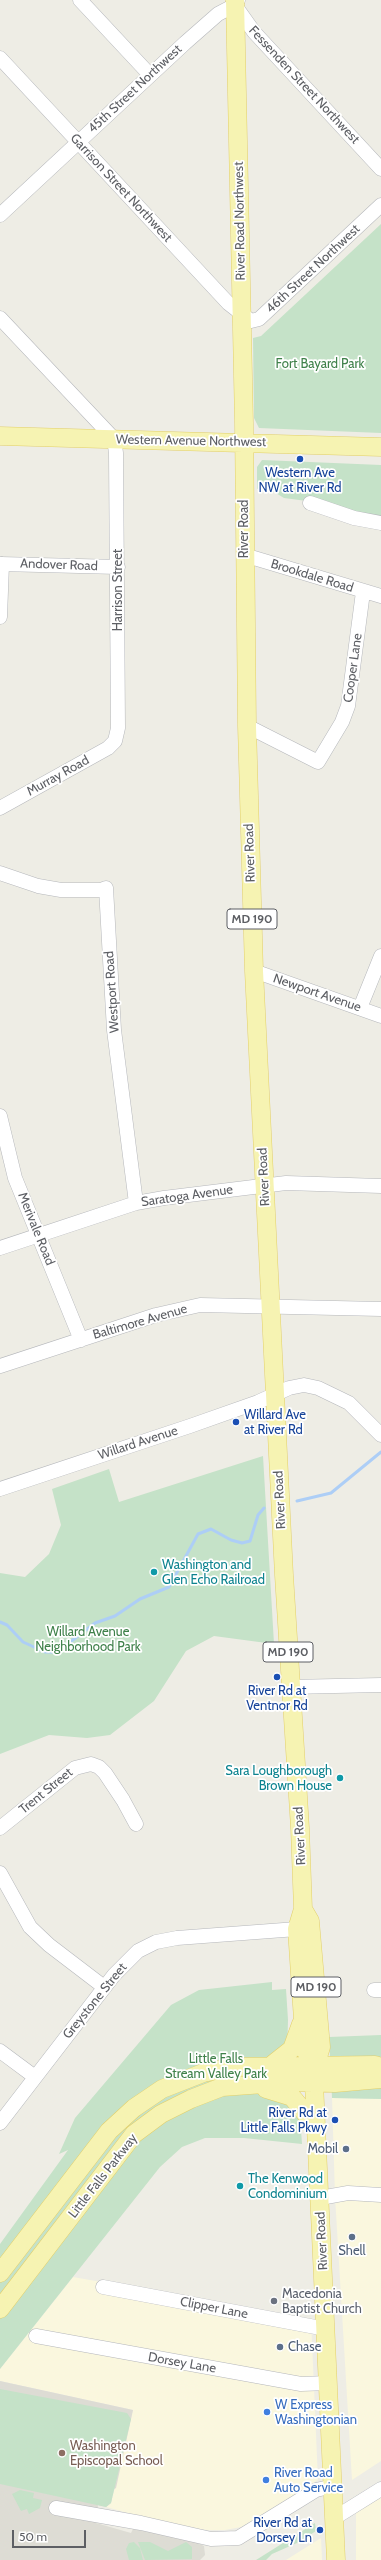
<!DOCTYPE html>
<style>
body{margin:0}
#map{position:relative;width:381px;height:2560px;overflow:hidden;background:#eeede5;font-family:Cabin,sans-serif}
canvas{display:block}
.scale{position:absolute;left:12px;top:2530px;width:74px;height:18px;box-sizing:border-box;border:2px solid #5d5f64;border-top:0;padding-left:5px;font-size:12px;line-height:14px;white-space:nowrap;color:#5d5f64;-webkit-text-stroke:3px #fff;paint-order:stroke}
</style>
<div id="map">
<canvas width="381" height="2560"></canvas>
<div class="scale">50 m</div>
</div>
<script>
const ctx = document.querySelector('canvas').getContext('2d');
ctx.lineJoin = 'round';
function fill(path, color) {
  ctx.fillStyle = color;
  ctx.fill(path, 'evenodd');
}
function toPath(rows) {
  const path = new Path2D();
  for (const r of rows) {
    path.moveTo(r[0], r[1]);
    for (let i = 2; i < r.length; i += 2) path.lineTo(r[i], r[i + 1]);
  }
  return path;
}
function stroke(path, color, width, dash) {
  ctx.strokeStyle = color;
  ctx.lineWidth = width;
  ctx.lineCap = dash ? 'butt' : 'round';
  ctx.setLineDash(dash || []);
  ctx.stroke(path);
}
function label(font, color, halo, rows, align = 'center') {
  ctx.font = font + ' Cabin,sans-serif';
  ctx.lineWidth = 3.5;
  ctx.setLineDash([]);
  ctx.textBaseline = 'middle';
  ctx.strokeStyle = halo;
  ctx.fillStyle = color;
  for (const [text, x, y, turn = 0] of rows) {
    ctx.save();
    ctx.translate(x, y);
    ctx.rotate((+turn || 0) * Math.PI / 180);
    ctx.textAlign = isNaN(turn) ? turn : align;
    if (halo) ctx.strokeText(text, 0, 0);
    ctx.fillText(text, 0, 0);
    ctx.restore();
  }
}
fill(toPath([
 [332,2098,381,2099,381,2461,352,2480,335,2196],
 [73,2277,311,2319,318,2480,254,2520,241,2527,225,2530,207,2530,173,2525,106,2507,111,2503,133,2410,0,2381,0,2369],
 [381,2495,381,2560,356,2560,356,2511],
 [321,2538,322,2560,286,2560]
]), '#faf7de');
fill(toPath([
 [0,2381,133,2410,116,2488,113,2490,111,2503,106,2507,98,2505,96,2523,131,2533,133,2529,190,2539,204,2546,205,2555,200,2560,0,2560]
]), '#dddcd4');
fill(toPath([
 [381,224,381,433,259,428,254,418,253,338,261,336],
 [262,460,381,465,381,518,322,503,284,498,266,487,257,489,257,467],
 [263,1456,274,1644,214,1636,186,1651,154,1701,110,1735,87,1738,49,1735,0,1754,0,1573,25,1577,49,1554,61,1525,52,1489,109,1469,119,1502],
 [272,1982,272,1990,286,1989,288,2020,286,2095,300,2116,302,2144,244,2138,205,2138,182,2147,160,2167,0,2369,0,2244,68,2150,59,2154,75,2118,171,2005,199,1990],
 [381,2035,381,2099,332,2098,329,2037],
 [0,2389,127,2413,131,2419,111,2503,106,2507,0,2484],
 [20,2490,34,2493,33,2498,42,2500,40,2508,29,2514,27,2509,21,2511,12,2494],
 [315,2523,316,2531,297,2543,272,2554,266,2560,256,2560],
 [134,2542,140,2548,143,2560,129,2560,126,2549,129,2543],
 [138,2542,150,2542,168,2551,186,2542,192,2547,192,2559,145,2560]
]), '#c5e2c8');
stroke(toPath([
 [297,1501,331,1493,381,1452],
 [0,1622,7,1625,23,1642,45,1652,57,1652,95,1623,115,1616,140,1599,169,1587,198,1534,211,1529,231,1540,242,1543,250,1541,258,1515,264,1508]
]), '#adcef6', 3);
const minor = toPath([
 [80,0,150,75],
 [234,4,254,32,381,169],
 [0,58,228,303,251,321,259,319,381,205],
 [0,215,185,43,218,14,235,5,238,0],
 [0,318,114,439,116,453,118,728,115,741,108,748,0,808],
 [310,503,354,518,381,523],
 [244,555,381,596],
 [0,564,118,567],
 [0,617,2,564],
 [247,726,318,762,342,722,348,706,363,592],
 [0,873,38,886,61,890,101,890,106,888,114,1030,136,1203],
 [254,971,381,1016],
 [360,1008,381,956],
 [0,1116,15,1178,81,1340],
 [0,1248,136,1203,164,1198,286,1183,381,1186],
 [0,1366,156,1315,200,1305,381,1309],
 [0,1489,190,1426,258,1402,289,1388,304,1385,318,1388,349,1403,381,1435],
 [290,1687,381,1685],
 [0,1828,75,1768,91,1764,99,1767,105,1773,123,1800,136,1824],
 [0,1873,30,1927,49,1945,104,1987],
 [374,1990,381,1990],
 [0,2051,35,2077],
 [0,2123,114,1975,138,1951,156,1942,177,1938,297,1929],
 [320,2198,348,2193,381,2195],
 [103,2287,326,2329],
 [36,2336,301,2384,329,2383],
 [56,2508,141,2523,211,2539,238,2538,316,2490,334,2486],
 [336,2517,381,2489]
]);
const major = toPath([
 [235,0,244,423,247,726,254,971,284,1575,300,1828,303,1909,297,1929,305,2050,315,2067],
 [0,436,381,447],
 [303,1909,310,1921,321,2047,315,2067,314,2083,336,2560],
 [273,2064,292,2049,301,2024],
 [266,2089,292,2097,316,2126],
 [0,2273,109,2131,134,2108,162,2089,203,2073,233,2067,375,2065,381,2067],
 [0,2309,134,2134,161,2114,191,2099,222,2087,291,2082,335,2083,381,2079]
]);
stroke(minor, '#b5b7bb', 15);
stroke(major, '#e2cf6a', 19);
stroke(minor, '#fff', 14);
stroke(major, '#f6f3b2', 18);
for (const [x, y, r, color] of [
 [300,459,4,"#1a4fb4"],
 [236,1422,4,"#1a4fb4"],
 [154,1572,4,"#0f9aa8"],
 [277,1677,4,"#1a4fb4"],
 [340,1778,4,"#0f9aa8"],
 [335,2120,4,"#1a4fb4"],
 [346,2149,4,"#5c6f8a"],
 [240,2186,4,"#0f9aa8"],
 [352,2237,4,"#5c6f8a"],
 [274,2301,4,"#6b7280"],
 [280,2347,4,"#5c6f8a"],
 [267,2412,4,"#3f7fe0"],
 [62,2453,4,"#8d6e63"],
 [266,2480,4,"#3f7fe0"],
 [320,2530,4,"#1a4fb4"]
]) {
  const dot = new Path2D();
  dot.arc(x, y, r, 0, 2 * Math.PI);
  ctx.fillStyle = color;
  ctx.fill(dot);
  stroke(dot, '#fff', 1.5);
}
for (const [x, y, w] of [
 [252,919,50],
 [288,1652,50],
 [316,1987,50]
]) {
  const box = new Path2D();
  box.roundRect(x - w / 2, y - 10, w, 20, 3);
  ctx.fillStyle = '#fff';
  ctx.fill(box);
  stroke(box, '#5d5f64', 1);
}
label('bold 12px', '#5d5f64', null, [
 ["MD 190",252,919],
 ["MD 190",288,1652],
 ["MD 190",316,1987]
]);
label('13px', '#5d5f64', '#fff', [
 ["Fessenden Street Northwest",304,85,47],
 ["45th Street Northwest",135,89,-43],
 ["Garrison Street Northwest",121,188,47],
 ["River Road Northwest",240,221,-91],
 ["46th Street Northwest",313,269,-43],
 ["Western Avenue Northwest",191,441,1],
 ["River Road",244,529,-90],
 ["Andover Road",59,565,2],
 ["Brookdale Road",312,576,17],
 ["Harrison Street",118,590,-90],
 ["Cooper Lane",353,668,-82],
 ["Murray Road",58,776,-29],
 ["River Road",250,853,-92],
 ["Westport Road",112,992,-94],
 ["Newport Avenue",317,993,19],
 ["River Road",264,1177,-93],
 ["Saratoga Avenue",187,1196,-8],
 ["Merivale Road",36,1229,68],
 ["Baltimore Avenue",140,1322,-16],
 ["Willard Avenue",138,1443,-18],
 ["River Road",280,1500,-93],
 ["Trent Street",46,1791,-39],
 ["River Road",300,1836,-93],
 ["Greystone Street",95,2001,-51],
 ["Little Falls Parkway",103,2176,-52],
 ["River Road",322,2241,-93],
 ["Clipper Lane",214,2308,11],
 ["Dorsey Lane",182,2363,10]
]);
label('13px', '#3f814a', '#fff', [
 ["Fort Bayard Park",320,364],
 ["Willard Avenue",88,1632],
 ["Neighborhood Park",88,1647],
 ["Little Falls",216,2059],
 ["Stream Valley Park",216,2074]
]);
label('13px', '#164399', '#fff', [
 ["Western Ave",300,473],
 ["NW at River Rd",300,488],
 ["Willard Ave",244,1415,"left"],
 ["at River Rd",244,1430,"left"],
 ["River Rd at",277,1691],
 ["Ventnor Rd",277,1706],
 ["River Rd at",327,2113,"right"],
 ["Little Falls Pkwy",327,2128,"right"],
 ["River Rd at",312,2523,"right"],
 ["Dorsey Ln",312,2538,"right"]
]);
label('13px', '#0d838f', '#fff', [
 ["Washington and",162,1565],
 ["Glen Echo Railroad",162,1580],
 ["Sara Loughborough",332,1771,"right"],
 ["Brown House",332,1786,"right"],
 ["The Kenwood",248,2179],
 ["Condominium",248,2194]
], 'left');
label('13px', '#4e5e75', '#fff', [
 ["Mobil",338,2149],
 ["Shell",352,2251,"center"],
 ["Chase",288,2347,"left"]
], 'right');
label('13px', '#5b616d', '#fff', [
 ["Macedonia",282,2294],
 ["Baptist Church",282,2309]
], 'left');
label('13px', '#366cbe', '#fff', [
 ["W Express",275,2405],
 ["Washingtonian",275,2420],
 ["River Road",274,2473],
 ["Auto Service",274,2488]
], 'left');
label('13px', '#785e54', '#fff', [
 ["Washington",70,2446],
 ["Episcopal School",70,2461]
], 'left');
</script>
